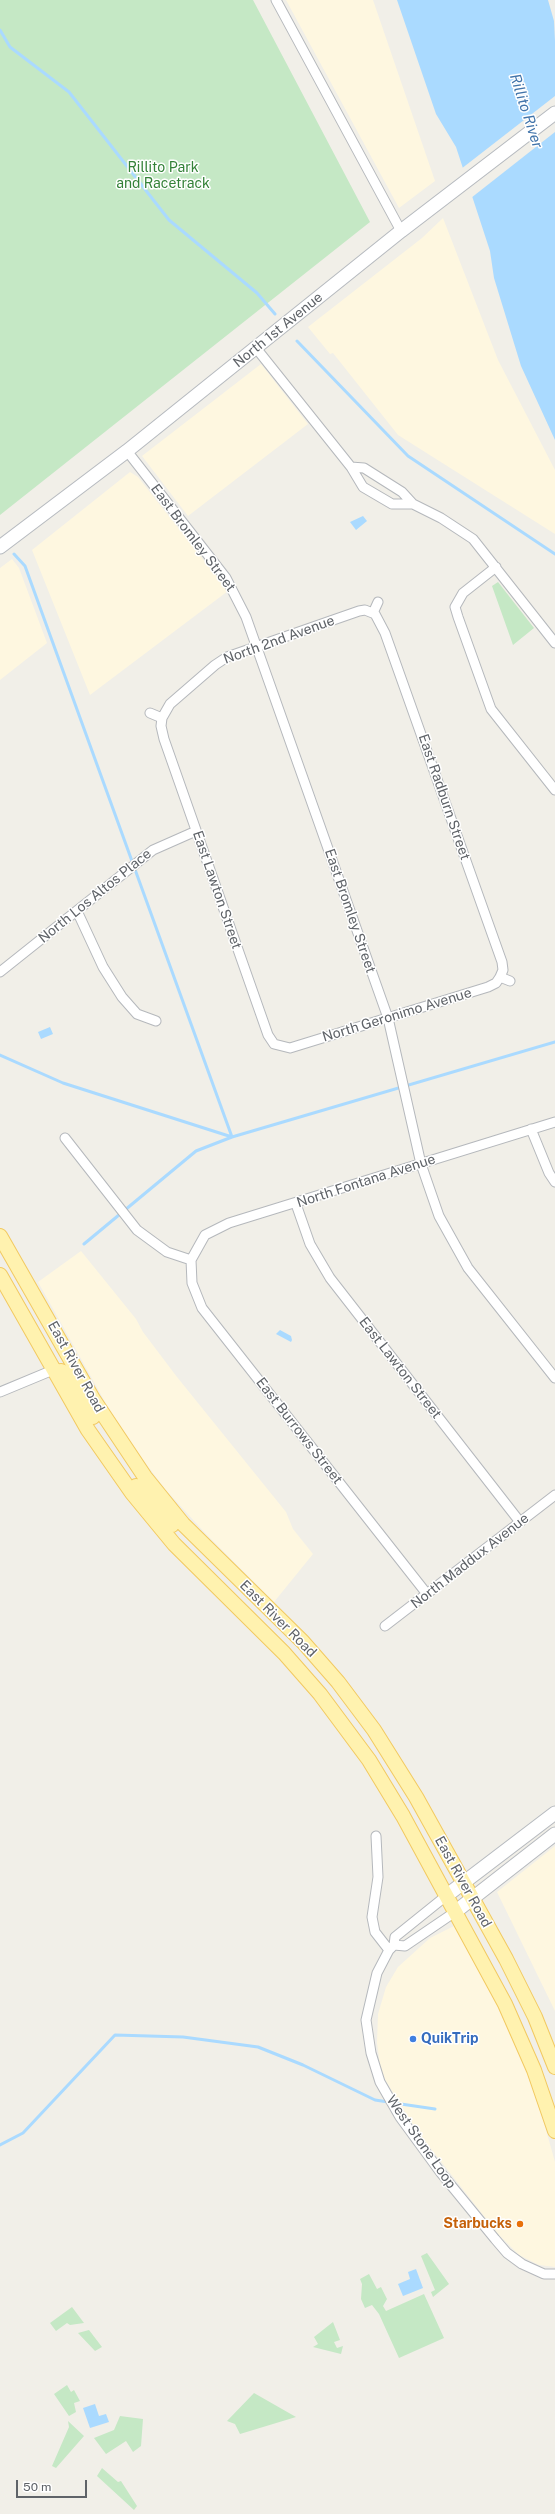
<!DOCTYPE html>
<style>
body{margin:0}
#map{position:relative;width:555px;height:2514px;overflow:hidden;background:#f1efe8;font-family:"Public Sans",sans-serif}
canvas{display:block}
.scale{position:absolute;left:16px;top:2480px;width:71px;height:18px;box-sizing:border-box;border:2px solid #5f6368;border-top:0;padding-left:5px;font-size:12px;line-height:14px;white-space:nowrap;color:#5f6368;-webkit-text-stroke:3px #fff;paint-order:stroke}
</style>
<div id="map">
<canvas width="555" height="2514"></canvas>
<div class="scale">50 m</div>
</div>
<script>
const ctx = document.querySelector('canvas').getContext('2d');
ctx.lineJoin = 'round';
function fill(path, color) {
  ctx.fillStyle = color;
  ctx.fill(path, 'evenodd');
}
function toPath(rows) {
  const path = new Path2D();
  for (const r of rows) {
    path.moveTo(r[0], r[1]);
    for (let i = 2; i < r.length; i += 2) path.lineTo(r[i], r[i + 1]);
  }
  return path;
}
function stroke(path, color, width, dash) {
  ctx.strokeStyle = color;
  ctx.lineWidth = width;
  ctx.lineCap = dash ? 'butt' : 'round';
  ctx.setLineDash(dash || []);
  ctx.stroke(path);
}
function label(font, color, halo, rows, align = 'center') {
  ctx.font = font + ' "Public Sans",sans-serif';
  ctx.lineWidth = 3;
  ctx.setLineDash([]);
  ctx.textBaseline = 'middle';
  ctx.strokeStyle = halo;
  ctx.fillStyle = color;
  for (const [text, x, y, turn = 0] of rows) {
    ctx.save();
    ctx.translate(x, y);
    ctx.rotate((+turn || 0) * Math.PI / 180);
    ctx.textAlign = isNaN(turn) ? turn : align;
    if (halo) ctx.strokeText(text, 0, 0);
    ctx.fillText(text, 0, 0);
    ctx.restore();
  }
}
fill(toPath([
 [286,0,373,0,435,181,399,208],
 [443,218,498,360,555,470,555,534,398,435,333,353,330,354,308,327,422,238],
 [261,364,308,424,188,516,142,456],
 [130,472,138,477,228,591,90,695,32,550],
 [12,559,19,568,47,643,0,680,0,568],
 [81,1251,136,1319,143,1332,177,1377,286,1512,293,1529,313,1554,274,1602,206,1534,165,1489,138,1453,109,1409,38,1282],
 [555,1846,555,2011,497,1892],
 [454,1926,496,2003,526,2070,544,2123,555,2162,555,2267,539,2265,519,2255,498,2234,417,2131,381,2073,377,2043,378,2014,386,1987,398,1967,430,1938]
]), '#fef7e0');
fill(toPath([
 [0,0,253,0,370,222,0,515],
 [498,582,534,628,513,645,492,586],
 [427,2253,449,2284,433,2297,431,2292,435,2290,421,2256],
 [369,2274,377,2289,381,2287,387,2299,383,2306,386,2311,424,2294,444,2338,399,2358,379,2314,372,2305,365,2308,361,2299,362,2284,360,2279],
 [72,2307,84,2323,70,2325,67,2323,56,2331,50,2323],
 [333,2322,340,2340,334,2342,337,2348,343,2346,341,2354,313,2347,318,2344,314,2337],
 [89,2330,102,2347,95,2351,78,2333],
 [67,2385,71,2392,74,2390,80,2401,74,2403,76,2412,69,2416,54,2394],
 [254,2393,296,2417,240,2434,235,2424,227,2421],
 [120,2416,143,2419,141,2446,133,2452,126,2441,106,2454,94,2438,114,2430],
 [68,2421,84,2436,56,2468,52,2466,69,2427],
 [102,2468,118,2482,121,2481,137,2506,134,2510,97,2476]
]), '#c5e8c5');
fill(toPath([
 [397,0,548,0,554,21,555,41,555,440,521,366,494,278,490,251,456,147,436,114],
 [363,516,367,521,356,530,350,522],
 [50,1027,53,1034,41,1039,38,1032],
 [280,1330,291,1336,292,1340,291,1342,276,1334],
 [416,2269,423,2288,403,2296,398,2284,410,2279,408,2272],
 [95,2404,99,2416,106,2414,109,2422,90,2428,83,2408]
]), '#aadaff');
fill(toPath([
 [555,96,555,132,471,198,461,169]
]), '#f1efe8');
stroke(toPath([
 [0,30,10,47,69,92,169,220,257,293,275,314],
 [297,341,408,456,555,554],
 [14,554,25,566,232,1137,196,1151,84,1244],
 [0,1055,63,1083,232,1137,555,1042],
 [394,2103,435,2109],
 [0,2145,23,2133,115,2035,183,2037,258,2047,303,2065,375,2100,388,2102]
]), '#aadaff', 3);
const minor = toPath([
 [276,0,401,231],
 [256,348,351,467,363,487,392,504,413,504],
 [127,451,226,578,246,617,388,1018,421,1164,439,1216,468,1268,555,1378],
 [351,467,364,468,402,492,413,504,441,518,473,539,555,643],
 [496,567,463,593,455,607,458,617,491,709,555,790],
 [373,613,378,602],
 [150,713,162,718],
 [77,911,103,967,122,997,137,1014,156,1021],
 [0,972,153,850,196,831],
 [500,977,496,983,488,987,290,1048,274,1044,268,1035,164,739,161,726,162,718,170,704,215,665,227,657,359,611,365,610,375,614,385,633,502,962,503,970,500,977,510,981],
 [531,1129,549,1173,555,1182],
 [65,1138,137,1230,167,1252,191,1260],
 [296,1204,310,1244,330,1278,520,1522],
 [191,1260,192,1283,202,1308,427,1594],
 [191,1260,205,1235,229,1223,555,1122],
 [0,1392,53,1370],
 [385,1626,555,1495],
 [376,1836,378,1877,372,1917,375,1932,389,1950],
 [446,1896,395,1937,394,1945,389,1950,377,1973,366,2020,371,2053,380,2082,400,2117,441,2173,495,2239,507,2253,522,2264,544,2274,555,2274],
 [394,1945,405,1946,455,1912]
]);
const secondary = toPath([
 [0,547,127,451,401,231,555,113],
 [446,1896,555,1813],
 [455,1912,555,1834]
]);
const primary = toPath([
 [0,1236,93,1399,145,1477,183,1524,303,1642,338,1682,374,1730,416,1797,506,1959,535,2017,555,2067],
 [0,1275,88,1430,132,1493,174,1544,284,1653,320,1694,369,1760,403,1816,505,2004,534,2070,555,2131],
 [61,1371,67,1374,93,1417],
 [136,1486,172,1525]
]);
stroke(minor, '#b5b8bc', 11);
stroke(secondary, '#b6babf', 15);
stroke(primary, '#f2c960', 16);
stroke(minor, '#fff', 9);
stroke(secondary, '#fff', 13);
stroke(primary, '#fff2af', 14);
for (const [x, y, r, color] of [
 [413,2039,4,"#3f7fe0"],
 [520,2224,4,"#e8710a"]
]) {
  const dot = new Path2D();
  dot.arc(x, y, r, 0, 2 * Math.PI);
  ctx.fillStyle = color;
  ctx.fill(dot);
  stroke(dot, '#fff', 1.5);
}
label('14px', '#348238', '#fff', [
 ["Rillito Park",163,168],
 ["and Racetrack",163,184]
]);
label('14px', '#5f6368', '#fff', [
 ["North 1st Avenue",278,330,-39],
 ["East Bromley Street",193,538,53],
 ["North 2nd Avenue",279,640,-20],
 ["East Radburn Street",444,797,71],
 ["East Lawton Street",217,890,71],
 ["North Los Altos Place",95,896,-39],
 ["East Bromley Street",350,911,71],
 ["North Geronimo Avenue",397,1015,-17],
 ["North Fontana Avenue",366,1181,-18],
 ["East River Road",76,1367,61],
 ["East Lawton Street",400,1368,52],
 ["East Burrows Street",299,1431,52],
 ["North Maddux Avenue",470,1561,-38],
 ["East River Road",278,1619,45],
 ["East River Road",463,1882,61],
 ["West Stone Loop",421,2142,55]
]);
label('bold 14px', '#366cbe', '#fff', [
 ["QuikTrip",421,2039]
], 'left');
label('bold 14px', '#c56008', '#fff', [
 ["Starbucks",512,2224]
], 'right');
label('italic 15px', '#4174aa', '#fff', [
 ["Rillito River",526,111,72]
]);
</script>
